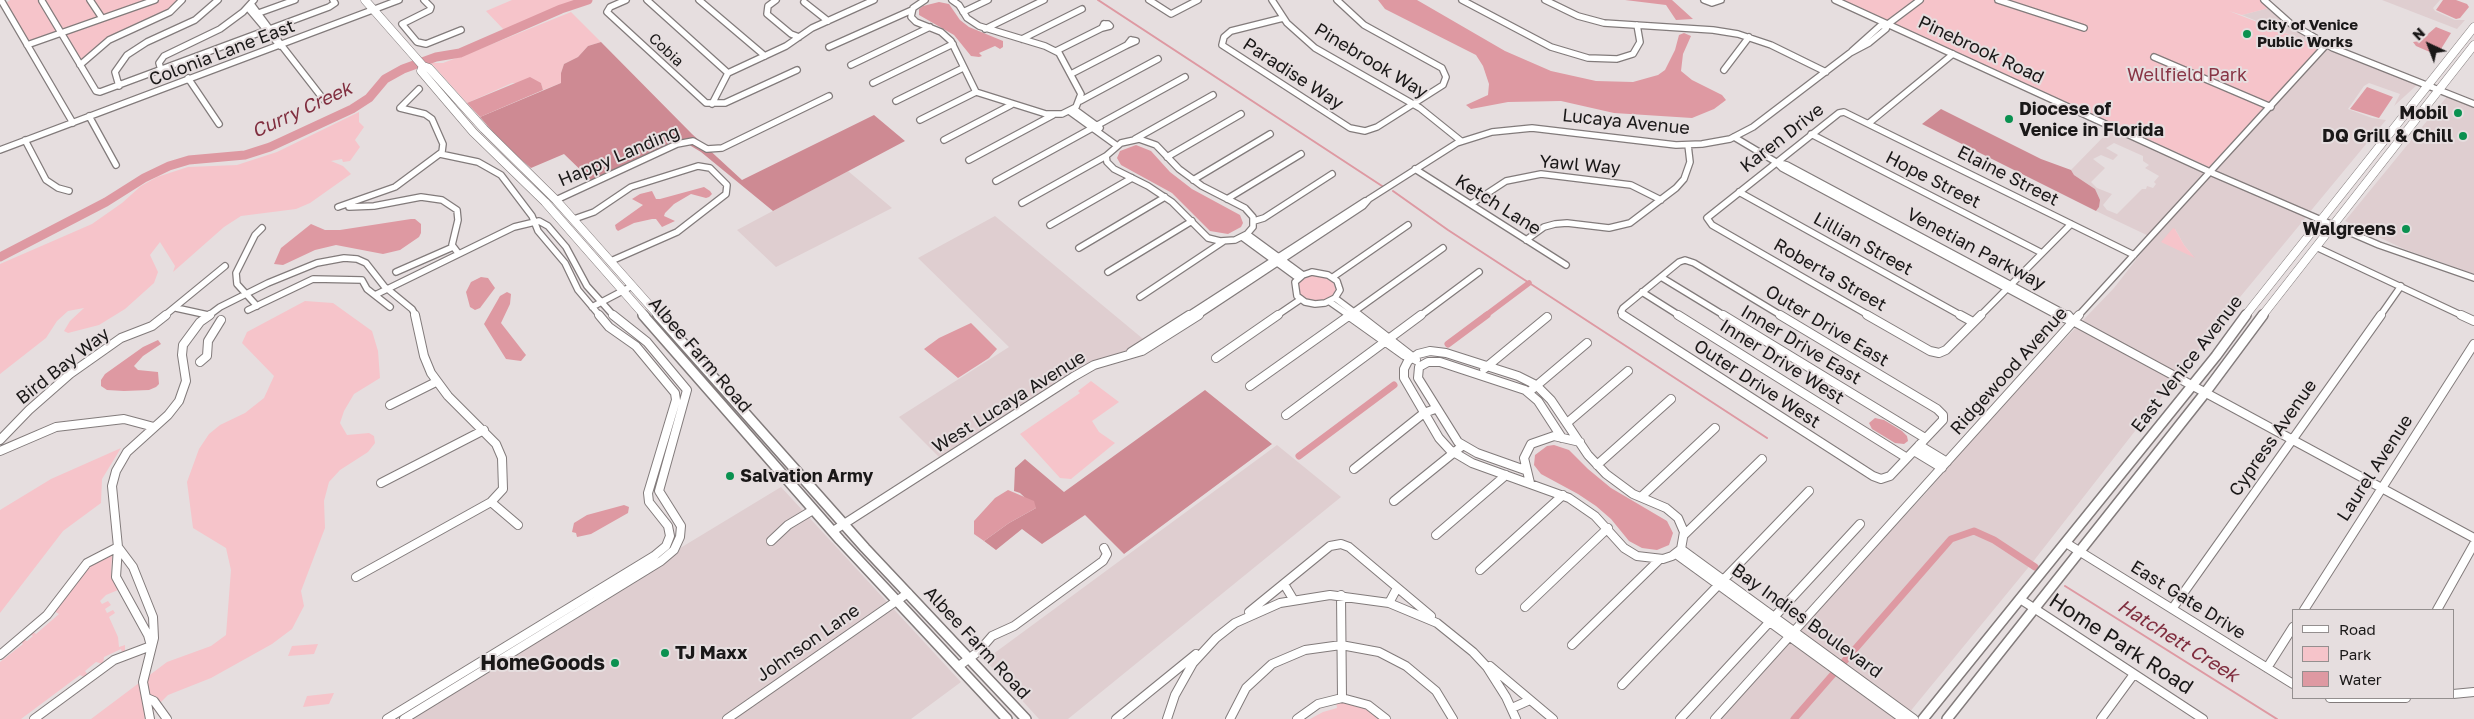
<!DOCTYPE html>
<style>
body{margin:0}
#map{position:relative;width:2474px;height:719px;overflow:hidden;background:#e6dedf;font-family:"Golos Text",sans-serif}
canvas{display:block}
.legend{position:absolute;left:2292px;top:609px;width:162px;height:90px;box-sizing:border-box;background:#e6dedf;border:1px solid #948f8f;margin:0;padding:6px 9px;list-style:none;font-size:15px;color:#1a1818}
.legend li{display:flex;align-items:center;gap:10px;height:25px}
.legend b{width:25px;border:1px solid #948f8f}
.north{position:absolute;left:2404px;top:20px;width:50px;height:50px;-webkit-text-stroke:4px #e6dedf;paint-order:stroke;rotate:317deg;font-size:14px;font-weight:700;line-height:20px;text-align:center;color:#1a1818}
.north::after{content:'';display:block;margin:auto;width:18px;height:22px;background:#1a1818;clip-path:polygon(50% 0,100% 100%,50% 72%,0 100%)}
</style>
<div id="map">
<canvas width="2474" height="719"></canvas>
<ul class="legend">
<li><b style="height:6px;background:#fff"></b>Road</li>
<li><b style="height:14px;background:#f6c4ca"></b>Park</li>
<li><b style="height:14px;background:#de99a2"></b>Water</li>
</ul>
<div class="north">N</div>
</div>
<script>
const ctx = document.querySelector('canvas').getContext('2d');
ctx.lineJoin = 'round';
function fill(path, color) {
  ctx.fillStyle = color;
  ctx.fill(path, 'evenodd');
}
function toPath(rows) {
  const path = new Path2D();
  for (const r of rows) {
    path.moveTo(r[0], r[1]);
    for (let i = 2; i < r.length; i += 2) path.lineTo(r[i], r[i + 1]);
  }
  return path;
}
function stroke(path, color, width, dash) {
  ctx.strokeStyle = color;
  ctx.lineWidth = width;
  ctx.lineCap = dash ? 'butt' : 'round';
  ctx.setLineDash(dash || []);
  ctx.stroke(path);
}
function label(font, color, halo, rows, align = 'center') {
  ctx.font = font + ' "Golos Text",sans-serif';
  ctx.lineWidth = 4;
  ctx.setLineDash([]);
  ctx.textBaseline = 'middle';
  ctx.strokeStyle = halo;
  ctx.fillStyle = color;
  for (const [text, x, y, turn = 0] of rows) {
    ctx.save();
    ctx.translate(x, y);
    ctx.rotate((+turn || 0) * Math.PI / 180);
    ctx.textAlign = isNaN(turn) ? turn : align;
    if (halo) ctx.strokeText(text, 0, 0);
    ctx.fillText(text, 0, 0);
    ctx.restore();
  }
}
fill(toPath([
 [2382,0,2440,0,2433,8,2435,11,2455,20,2465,20,2457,29],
 [2269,8,2289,25,2418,84,2394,106,2400,94,2369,83,2364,86,2348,109,2372,118,2386,120,2309,213,2214,171,2321,47,2242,15],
 [2449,94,2474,104,2474,274,2404,249,2345,221],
 [2111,129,2307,216,2231,308,2032,563,1904,719,1713,719,1925,494,1985,422,2114,288,2153,238,2096,211,2099,207,2095,189,2074,175,2071,170],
 [2114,143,2143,156,2143,161,2149,165,2145,168,2159,176,2154,182,2156,184,2153,188,2147,186,2146,189,2142,189,2117,214,2107,210,2103,205,2112,194,2097,188,2091,182,2105,168,2093,159,2101,155,2113,160,2118,155,2106,148],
 [2175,229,2184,245,2193,256,2162,242],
 [848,171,892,208,776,267,737,230],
 [995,216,1154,348,1143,353,1077,372,940,458,899,417,1009,347,918,258],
 [1277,445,1341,497,1068,719,1039,719,985,660],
 [781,487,961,682,911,719,398,719]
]), '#dfced0');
fill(toPath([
 [10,0,151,0,33,41,28,41,6,3],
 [157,0,180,0,170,10,134,26,83,59,80,59,65,34],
 [512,0,579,0,504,30,486,11],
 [1843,0,2261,0,2269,8,2242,15,2229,11,2321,47,2209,167],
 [571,12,601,42,588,46,578,57,564,64,561,73,561,83,543,90,541,83,512,83,467,103,431,63,443,63,470,53],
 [359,112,359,122,364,127,355,140,360,147,350,161,343,162,342,159,331,161,343,166,351,174,310,203,296,209,241,216,224,227,173,272,175,266,160,242,150,255,158,272,154,283,125,309,99,325,68,333,64,331,70,321,84,308,68,311,57,321,46,338,0,374,0,264,92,224,122,203,141,186,157,177,188,167,237,165,277,152],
 [2173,228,2175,229,2184,245,2195,258,2161,242],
 [1314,274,1325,276,1333,282,1336,290,1332,297,1322,302,1308,301,1300,296,1297,283,1303,277],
 [305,301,333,303,372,331,378,351,380,378,354,394,344,411,340,423,347,435,369,433,374,436,375,443,368,452,340,470,329,482,324,501,325,528,301,591,304,606,292,629,272,644,211,678,168,695,144,719,91,719,167,662,211,646,226,635,231,570,226,548,193,528,187,482,199,449,209,434,220,425,245,413,264,398,274,376,242,343,247,332],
 [1091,381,1119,402,1092,421,1099,432,1115,443,1071,479,1060,478,1020,434,1080,393,1078,391],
 [121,448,102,479,101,503,63,531,0,613,0,510,51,479],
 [112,554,111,577,118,590,106,595,100,601,102,604,108,601,111,605,105,609,107,613,113,610,115,613,109,617,118,637,119,647,125,645,125,652,122,652,121,649,104,657,103,664,96,662,85,671,88,675,84,677,80,675,21,719,0,719,0,662,23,644,20,642,23,639,27,641,33,636,29,634,32,631,36,634,59,614,54,611,89,564],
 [318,644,314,654,288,656,292,646],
 [334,693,329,704,303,707,307,696],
 [1336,701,1364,707,1381,719,1310,719,1323,712,1337,708]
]), '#f6c4ca');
fill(toPath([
 [601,42,692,134,742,180,874,115,905,141,773,211,701,152,681,140,592,181,564,154,531,168,506,147,480,117,561,83,561,73,564,64,578,57,588,46],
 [1941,109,2041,159,2071,170,2074,175,2095,189,2100,200,2099,207,2096,211,1922,124],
 [1205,390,1272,444,1124,554,1085,515,1042,544,1022,529,996,550,984,541,1009,523,1036,508,1020,493,1014,491,1015,468,1025,459,1064,492]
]), '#ce8a93');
fill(toPath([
 [1378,0,1417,0,1505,51,1551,71,1596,81,1633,82,1658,75,1665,70,1675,50,1679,35,1684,33,1691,36,1683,54,1681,71,1692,80,1722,95,1726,100,1714,109,1692,118,1614,113,1561,101,1508,102,1471,109,1466,105,1488,95,1489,84,1483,66,1476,55,1385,9],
 [1625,0,1672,0,1693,19,1676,20,1666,5],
 [2443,0,2456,0,2467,4,2469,7,2460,18,2456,19,2436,10],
 [939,2,949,4,960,20,969,27,1003,41,1003,47,1000,49,995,46,979,53,982,56,979,57,971,56,954,35,919,15,919,9,923,6],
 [2436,27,2451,33,2441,49,2432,53,2416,46,2413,42,2420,41],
 [530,77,541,83,543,90,480,117,467,103],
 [2367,87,2393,97,2379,118,2350,109],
 [1136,145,1151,151,1170,172,1192,189,1240,215,1243,223,1241,227,1228,234,1210,231,1172,193,1121,165,1117,158,1120,151],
 [704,187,710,191,712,194,709,197,706,198,691,194,674,204,665,213,664,216,675,221,662,227,656,219,652,219,634,223,618,231,616,229,615,225,643,205,632,199,640,194,652,191,656,199,660,199],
 [411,219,415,219,421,224,421,233,419,237,400,250,383,254,336,245,315,250,283,265,274,264,281,248,311,224,325,230,340,230],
 [481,277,488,278,495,288,480,308,475,310,470,307,466,292,471,282],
 [507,292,511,294,510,304,501,323,526,355,521,361,506,359,484,324,500,296],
 [971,323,997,349,989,358,958,378,924,349,939,338],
 [158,340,161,344,143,356,134,366,138,370,158,372,159,384,156,387,149,390,124,391,107,390,101,386,101,380,105,374,143,347],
 [1875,418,1884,420,1902,431,1907,436,1908,441,1904,444,1895,443,1872,429,1869,423],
 [1554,445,1569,450,1588,469,1611,488,1667,521,1673,533,1669,545,1657,550,1642,548,1629,541,1611,519,1596,506,1578,494,1541,474,1534,465,1535,455,1547,446],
 [1008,490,1034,501,1036,508,1009,523,984,541,974,534,974,521,995,498],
 [624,505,629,507,628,513,591,534,577,537,576,533,572,532,574,523,587,515]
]), '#de99a2');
stroke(toPath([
 [1098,0,1382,186],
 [1393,191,1448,230,1767,438],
 [2065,586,2277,719]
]), '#de99a2', 2);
stroke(toPath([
 [1485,316,1529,283]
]), '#de99a2', 5.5);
stroke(toPath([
 [1448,344,1487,315],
 [1299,456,1394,385],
 [1794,719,1951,539,1974,531,1994,540,2035,567]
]), '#de99a2', 7);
stroke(toPath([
 [0,257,106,202,144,178,169,166,189,160,245,155,270,147,352,109,369,98,385,79,403,69,436,57,460,53,561,9,588,0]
]), '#de99a2', 9);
const minorFar1 = toPath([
 [1,0,73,123],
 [90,0,102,18],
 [424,0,431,7,430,10,402,24,417,42,426,44,461,30],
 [626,0,610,7,607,12,706,103,725,103,797,70],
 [647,0,728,73],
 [699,0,765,56],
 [776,0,768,6,767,14,791,34,799,37],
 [925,0,913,8,911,17,916,22,941,32,951,41,976,92,1046,114,1062,114,1076,107,1081,94,1059,53,1045,46,979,26,967,18,959,5,952,0],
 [1149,0,1171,14,1198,0],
 [1272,0,1287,23,1315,48,1420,108,1461,141],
 [1462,0,1551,47,1588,58,1617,59,1633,54,1640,42,1637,25],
 [1545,0,1578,16,1604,23,1713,30,1738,34,1771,45,1826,72],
 [1704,0,1712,3,1721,0],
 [1835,0,2210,172,2379,245,2474,278],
 [1998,0,2084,28],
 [2264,0,2291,24,2333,48,2474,104],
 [42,1,96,91,100,92,329,7,335,3,333,0],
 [804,2,828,21],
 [251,4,282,46],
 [248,8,280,46],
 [963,12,988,0],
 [256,14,295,0],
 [1283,18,1231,31,1224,37,1222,45,1350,128,1365,131,1377,127,1443,85,1446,77,1442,68,1364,25,1337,0],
 [1104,24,1108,24,1110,26,1102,28,1104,24],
 [985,29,1044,0],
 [1022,39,1082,9],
 [1131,40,1136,41,1127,45,1131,40],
 [27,45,155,0],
 [282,46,324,100],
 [829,47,912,10],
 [1056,51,1102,28],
 [1852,51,1880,26,1888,24,1920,0],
 [2154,57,2271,107],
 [80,65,109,40,170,12,182,0],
 [851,65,930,27],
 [161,70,159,63,164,56,220,29,243,12,254,0],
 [1724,70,1749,37],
 [1071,74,1127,45],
 [188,78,219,124],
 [873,83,953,44],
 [119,86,115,72,127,55,147,42,195,20,218,0],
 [896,101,963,68],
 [1080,101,1158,59],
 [712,104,728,73,786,46,812,28,874,0],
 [1074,109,1100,128],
 [1069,111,1116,145],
 [89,116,116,165],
 [920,120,976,92],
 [1869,123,1953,54],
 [1811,134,2042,253],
 [1734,137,1776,162,1787,165,2069,316],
 [1135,139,1213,95],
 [1139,139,1156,145,1179,169,1202,186,1245,208,1253,217,1253,227,1247,234,1235,240,1220,241,1208,238,1172,202,1148,186,1114,169,1107,162,1106,156,1121,143,1139,139],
 [25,140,46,180,58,188,69,191],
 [944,140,1011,105],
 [0,150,399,0],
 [440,154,478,162,501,175,532,216,538,231,565,263,578,290,600,316],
 [1167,157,1241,114],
 [969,160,1053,115],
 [1776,162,1782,168,2058,316],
 [1415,169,1566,265],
 [1193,180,1270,134],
 [996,181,1185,77],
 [1739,192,1962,316],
 [1227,199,1301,154],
 [556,200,677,144,693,141,707,149,722,148,829,96],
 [1022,203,1106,156],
 [1471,204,1506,181,1541,174,1631,185,1661,200],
 [338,207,395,187,442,152,443,144,432,119,425,114,400,108,419,89],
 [349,207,374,206,421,197,442,200,457,210,458,220,452,245,458,253],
 [574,219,594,212,631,187,698,166,710,168,727,185,726,194,677,232,611,261],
 [1254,221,1264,218,1332,174],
 [1050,225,1132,178],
 [1247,234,1303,275],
 [1242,237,1298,278],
 [1526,240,1544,227,1555,224,1567,223,1609,228,1630,223,1676,188,1684,179,1690,162,1688,145],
 [2316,247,2463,316],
 [1079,248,1165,197],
 [396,272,453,247],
 [1108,272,1192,221],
 [1312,272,1328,275,1337,281,1340,290,1335,298,1325,303,1315,304,1305,302,1297,296,1295,282,1303,275,1312,272],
 [1333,277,1408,225],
 [1661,277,1725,316],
 [1642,292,1680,316],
 [375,295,514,227,539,221,548,226,566,247,587,286,614,316],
 [1140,297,1224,241],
 [1335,298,1359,316],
 [1330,302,1350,316],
 [257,306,237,284,236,273,255,235,262,228],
 [592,307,632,286],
 [176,308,208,315],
 [248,310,313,279,362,280,367,289,390,307],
 [164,316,225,266],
 [208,316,220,307,268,283,317,263,344,258,357,259,366,263,384,286,412,309,416,316],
 [1187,316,1365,201],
 [1197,316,1363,206,1369,199,1457,143,1492,132,1532,128,1676,145,1702,144,1730,139,1753,127,1850,53,1869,43,1886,29,1888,24],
 [1276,316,1301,299],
 [1348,316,1443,248],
 [1420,316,1479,272],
 [1625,316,1621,312,1623,308,1679,262,1685,260,1694,263,1782,316],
 [1870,316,1712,225,1707,218,1839,113,1844,112,2134,255],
 [1980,316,2071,224],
 [2078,316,2327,44],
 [2380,316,2401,286]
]);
const minor = toPath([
 [1348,315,1404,355,1412,358],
 [1358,315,1416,360],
 [1623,315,1873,476,1881,479,1890,476,1943,420,1943,415,1937,409,1780,315],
 [1678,315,1907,458],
 [1723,315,1925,438],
 [1867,315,1930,351,1939,353,1946,350,1981,315],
 [1960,315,1973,322],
 [2055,315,2073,321],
 [2068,315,2073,321,2474,538],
 [2461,315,2474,321],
 [1430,351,1446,353,1518,376,1536,385,1551,400,1588,455,1606,474,1633,494,1666,508,1678,518,1684,532,1681,549,1672,556,1663,559,1637,556,1624,548,1595,516,1569,498,1472,463,1450,450,1439,438,1404,378,1404,369,1408,361,1418,354,1430,351],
 [1131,352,1189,315],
 [1216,358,1278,315],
 [200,362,207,356,208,341,221,320],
 [1484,369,1547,317],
 [1250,386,1350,315],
 [1529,392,1587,343],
 [390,405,436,382],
 [1286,415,1421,315],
 [1567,423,1628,371],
 [0,440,29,410,70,374,121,338,152,326,166,315],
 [1919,445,1947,462],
 [0,451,56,427,124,419,154,427],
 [1914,451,1942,468],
 [1597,465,1671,399],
 [1354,469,1424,413,1435,409],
 [1525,470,1477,453,1458,442,1418,378,1419,367,1428,362,1440,362,1525,390,1538,401,1562,438],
 [381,483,484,430],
 [1530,483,1524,458,1531,444,1554,436,1580,442],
 [1641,497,1715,428],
 [1394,501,1462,446],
 [491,502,518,525],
 [833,531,1073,377,1094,365,1142,351,1199,315],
 [1436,535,1506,475],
 [1684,535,1762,459],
 [771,541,788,525,813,510],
 [2066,543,2293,684],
 [118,547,116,577,148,635,151,646],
 [1681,549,1914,719],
 [1676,554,1903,719],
 [1480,570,1563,495],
 [356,577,491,502,503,489,502,458,496,444,448,396,431,373,424,356,415,315],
 [1284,584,1293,599],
 [1341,595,1342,698],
 [2020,599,2203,719],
 [1389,603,1397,588],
 [1525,607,1608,528],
 [2172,609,2381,315],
 [2304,610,2474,344],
 [2437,610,2474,544],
 [1249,612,1330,546,1341,544,1349,547,1431,616],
 [1572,645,1659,560],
 [0,655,47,615,87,563,118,547],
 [959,666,979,651,992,636,1014,626,1103,561,1107,554,1104,548],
 [1490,666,1553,719],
 [2267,668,2293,627],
 [1622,685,1809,491],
 [2453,694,2474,692],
 [147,698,154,701,167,719],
 [2330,698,2406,698],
 [1512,708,1530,700],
 [34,719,114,660,151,646],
 [150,719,143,682,154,638,153,617,133,567,118,547,112,486,116,471,127,452,168,415,179,401,186,381,182,355,183,345,200,322,210,315],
 [387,719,654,556,666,546,670,536,668,526,649,502,648,493,676,400,675,393,636,346,609,327,599,315],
 [404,719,661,561,674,550,680,537,681,526,659,491,687,390,647,342,613,315],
 [727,719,908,593],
 [1116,719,1196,654],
 [1167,719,1175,695,1193,663,1216,638,1235,623,1280,603,1330,595,1389,603,1437,623,1473,652,1487,667,1506,697,1516,719],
 [1230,719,1246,688,1272,664,1305,650,1341,645,1379,652,1406,666,1436,691,1453,719],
 [1297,719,1318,704,1342,698,1368,705,1386,719],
 [1680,719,1860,524],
 [1715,719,2079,315],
 [2101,719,2134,674]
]);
const majorFar1 = toPath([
 [365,0,423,66,421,71,473,132,545,202,645,316],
 [423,66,429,68,484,129,556,200,659,316],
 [2245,316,2474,27],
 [2262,316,2474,45]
]);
const major = toPath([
 [643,315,840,540,1007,719],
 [658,315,865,548,1026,719],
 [1923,719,2216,356,2246,315],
 [1947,719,2205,393,2263,315]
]);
stroke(minorFar1, '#827b7b', 8);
stroke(minor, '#827b7b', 10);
stroke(majorFar1, '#827b7b', 9);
stroke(major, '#827b7b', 12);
stroke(minorFar1, '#fff', 5.5);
stroke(minor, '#fff', 8);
stroke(majorFar1, '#fff', 8);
stroke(major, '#fff', 9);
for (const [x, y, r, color] of [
 [2247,34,5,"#0a9150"],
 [2458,113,5,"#0a9150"],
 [2009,119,5,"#0a9150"],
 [2463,136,5,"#0a9150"],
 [2406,229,5,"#0a9150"],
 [730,476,5,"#0a9150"],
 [665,653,5,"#0a9150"],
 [615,663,5,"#0a9150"]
]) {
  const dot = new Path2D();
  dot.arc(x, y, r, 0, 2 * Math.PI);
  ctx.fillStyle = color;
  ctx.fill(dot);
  stroke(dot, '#e6dedf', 2);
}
label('bold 15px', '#1a1818', '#e6dedf', [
 ["City of Venice",2257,25],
 ["Public Works",2257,42]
], 'left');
label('15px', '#1a1818', '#e6dedf', [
 ["Cobia",666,50,43]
]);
label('18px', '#1a1818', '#e6dedf', [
 ["Pinebrook Road",1981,50,25],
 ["Colonia Lane East",222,53,-21],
 ["Pinebrook Way",1371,61,31],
 ["Paradise Way",1293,74,33],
 ["Lucaya Avenue",1626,122,6],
 ["Karen Drive",1782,138,-38],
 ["Happy Landing",619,156,-23],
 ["Yawl Way",1580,165,5],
 ["Elaine Street",2008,176,27],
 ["Hope Street",1933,180,27],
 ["Ketch Lane",1498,205,32],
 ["Lillian Street",1863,244,29],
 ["Venetian Parkway",1976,249,28],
 ["Roberta Street",1830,275,30],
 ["Outer Drive East",1827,326,31],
 ["Inner Drive East",1801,345,31],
 ["Albee Farm Road",700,355,49],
 ["Inner Drive West",1782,362,32],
 ["East Venice Avenue",2187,364,-52],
 ["Bird Bay Way",63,366,-38],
 ["Ridgewood Avenue",2009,371,-48],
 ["Outer Drive West",1757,384,33],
 ["West Lucaya Avenue",1009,402,-32],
 ["Cypress Avenue",2273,438,-55],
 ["Laurel Avenue",2375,468,-57],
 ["East Gate Drive",2188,600,32],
 ["Bay Indies Boulevard",1807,621,36],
 ["Johnson Lane",808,643,-35],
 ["Albee Farm Road",977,643,47]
]);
label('18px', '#883545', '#e6dedf', [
 ["Wellfield Park",2187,75]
]);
label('bold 18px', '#1a1818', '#e6dedf', [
 ["Diocese of",2019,109],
 ["Venice in Florida",2019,130],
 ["Mobil",2448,113,"right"],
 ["DQ Grill & Chill",2453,136,"right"],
 ["Walgreens",2396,229,"right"],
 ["Salvation Army",740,476],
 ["TJ Maxx",675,653]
], 'left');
label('italic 19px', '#802e3f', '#e6dedf', [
 ["Curry Creek",302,110,-25],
 ["Hatchett Creek",2178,641,32]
]);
label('21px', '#1a1818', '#e6dedf', [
 ["Home Park Road",2121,644,33]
]);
label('bold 21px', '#1a1818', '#e6dedf', [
 ["HomeGoods",605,663]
], 'right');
</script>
